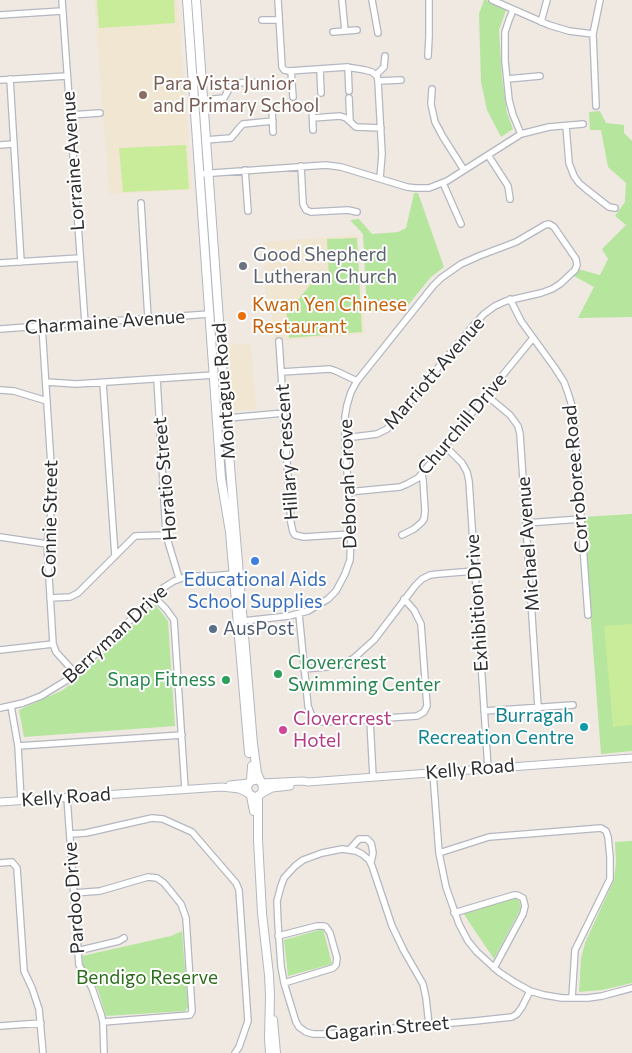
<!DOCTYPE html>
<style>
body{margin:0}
canvas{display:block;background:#efe9e1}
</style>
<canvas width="632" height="1053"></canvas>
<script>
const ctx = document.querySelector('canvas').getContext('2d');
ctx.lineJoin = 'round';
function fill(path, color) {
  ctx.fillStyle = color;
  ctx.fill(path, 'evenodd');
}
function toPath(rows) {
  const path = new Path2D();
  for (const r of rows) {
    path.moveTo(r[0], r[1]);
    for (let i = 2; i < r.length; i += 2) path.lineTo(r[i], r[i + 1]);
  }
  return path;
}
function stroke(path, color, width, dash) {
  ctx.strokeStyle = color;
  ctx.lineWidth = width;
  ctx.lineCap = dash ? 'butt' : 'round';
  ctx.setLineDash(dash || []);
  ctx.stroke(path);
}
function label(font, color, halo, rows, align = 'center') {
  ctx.font = font + ' Commissioner,sans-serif';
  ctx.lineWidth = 4;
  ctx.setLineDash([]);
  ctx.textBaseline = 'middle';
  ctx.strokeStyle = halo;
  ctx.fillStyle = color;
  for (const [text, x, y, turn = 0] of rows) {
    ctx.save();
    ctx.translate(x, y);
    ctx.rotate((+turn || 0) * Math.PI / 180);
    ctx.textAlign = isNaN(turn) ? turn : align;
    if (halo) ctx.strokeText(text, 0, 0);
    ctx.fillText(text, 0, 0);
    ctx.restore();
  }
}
fill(toPath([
 [94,0,178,0,192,190,109,194],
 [358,235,365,334,274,341,270,298,266,298,263,242],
 [251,344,256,409,236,411,233,408,229,345]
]), '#f0e6d1');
fill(toPath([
 [484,0,486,0,506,10,499,30,502,77,507,113,513,129,501,137,487,110,481,82,479,14],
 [600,111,606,123,624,125,624,133,632,141,632,317,578,318,594,287,572,275,578,269,600,275,608,259,602,249,626,225,615,216,625,202,626,183,608,167,601,130,590,130,589,112],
 [414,193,418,193,444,267,431,277,404,310,367,312,363,234,350,220,359,219,372,234,398,232,406,228],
 [357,238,362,332,289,338,286,308,292,307,316,278,329,277,327,239],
 [632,514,632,751,601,754,583,517],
 [155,604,168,621,175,726,24,737,19,710,63,690,86,671],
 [632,841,632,983,602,990,579,992,581,959,585,943,614,880,616,862,615,842],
 [513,898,519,900,521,908,494,959,463,913],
 [323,929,332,964,288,976,284,940],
 [182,931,188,1007,185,1011,106,1016,98,990,83,965,82,956,171,936]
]), '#b6e59e');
fill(toPath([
 [97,0,174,0,175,23,99,28],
 [186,145,189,189,123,192,119,148],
 [632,624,632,725,613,727,604,626]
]), '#c9ec9a');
const minor = toPath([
 [62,0,85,323],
 [278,0,282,67,284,70,289,71,347,67,365,70,372,72,377,76,378,81,382,154,380,178],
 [342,0,345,31],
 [372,0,378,33],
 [492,0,549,25,569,31,593,34],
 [513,10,509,20,505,32,505,61,509,100,513,115,521,134],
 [0,15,62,11],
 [262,20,279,20],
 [541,22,547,0],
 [333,32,357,30],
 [428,56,429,37,429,0],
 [348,67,349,91],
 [320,69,321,93],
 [291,71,293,97],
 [376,75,384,67,385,56],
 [10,79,21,262],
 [507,79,540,76],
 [0,80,67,76],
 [378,81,401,80],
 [432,89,431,104,435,122,443,137,464,170],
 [349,98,350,121],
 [203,100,224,98,230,87,235,83,266,82],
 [312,106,313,130],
 [596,106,593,34,600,0],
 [272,109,273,132],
 [70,115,100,113],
 [313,118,340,116,346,118,356,127,381,128],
 [566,126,569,163,574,176,579,183,586,189,609,207,615,208],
 [205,140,231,138,240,127,243,124,273,121],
 [0,145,13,144],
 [488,155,508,186,510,199],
 [301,166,303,204,306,210,311,212,348,210,357,212],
 [245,170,248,211],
 [199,174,326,165,341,167,407,187,415,188,429,188,447,181,521,134,549,127,583,124],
 [443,183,461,224],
 [141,203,148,318],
 [0,263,80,258],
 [510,299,521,321,555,368,564,382,568,393,572,406,574,421,588,615],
 [42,326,53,496,47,544,53,644,56,652,76,674],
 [0,329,209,314],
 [279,341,291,523,293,532,295,535,304,537,351,534],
 [281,372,330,369,336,371,357,381],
 [157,379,166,535,179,578],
 [46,382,76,384,214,375],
 [103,383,115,556],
 [0,390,14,391,47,401],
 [486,395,510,415,518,426,520,434,538,707],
 [217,419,284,413],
 [445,446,462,463,467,472,469,481,488,768],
 [348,492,400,487,407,484,418,478,445,446,533,338],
 [526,523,581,519],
 [402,535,414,529,422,522,424,519,425,511,423,480,422,474],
 [0,537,47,544],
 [154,597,166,609,174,620,185,789],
 [50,598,70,597,78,593,135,536,166,535],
 [299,614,308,706,311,714,315,719,321,722,326,722,417,716,424,712,427,706,421,624,414,610,404,599],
 [243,621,289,616,308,611,328,599,336,591,345,574,350,560,351,534,345,438,345,417,347,405,351,392,357,381,433,286,441,278,461,264,479,256,516,242,545,225,549,224,554,227,576,259,577,265,575,270,560,284,552,289,541,293,506,301,495,306,484,314,472,327,387,429,377,434,345,438],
 [0,650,53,644],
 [304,669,337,666,346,663,354,658,374,640,415,586,422,579,430,575,438,574,474,571],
 [11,706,18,746,21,801],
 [0,708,23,703,41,696,72,677,163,588,174,581,188,576,212,576,233,574],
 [484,711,573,705],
 [370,720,373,777],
 [18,746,182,735],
 [433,773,439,853,446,887,459,924,468,941,477,952,499,972,514,982,530,991,544,995,562,998,588,998,602,996,632,988],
 [67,797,79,965,92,988,101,1014,103,1022,104,1053],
 [70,834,86,833,152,818,163,819,192,832,236,883,239,890,248,1021,239,1047,235,1053],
 [350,849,359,839,367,839,371,843,372,847,373,853,371,862],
 [439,853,489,837,601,828,606,831,608,837,610,857,610,879,575,950,572,998],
 [0,863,12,862,17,868,24,971,32,988,39,1009,43,1053],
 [74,893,100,891,148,877,157,878,164,883,181,904,186,918,192,1011,190,1015,103,1022],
 [454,913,514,895,517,895,523,898,525,906,523,914,494,968],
 [278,936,317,926,324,926,326,927,330,933,337,958,336,965,333,968,284,983],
 [77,951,119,941,124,938],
 [429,1025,426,998,423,984,404,951,392,926,372,866,369,860,362,854,356,851,342,849,322,853,303,860,295,866,284,878,281,886,277,901,278,924,281,966,284,983,296,1022,299,1027,306,1032,313,1034,326,1034,429,1025,475,1021,512,1017,517,1014,522,1007,530,991],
 [0,1026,41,1023]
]);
const tertiary = toPath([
 [262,783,303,781,308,782,632,758],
 [230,785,249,783],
 [262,793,272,788,290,786],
 [0,802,222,787,239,789,248,793]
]);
const secondary = toPath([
 [187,0,221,478,230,532,249,753],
 [196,0,226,418,253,744,257,773,263,787,262,793,258,796],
 [251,781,252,766],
 [251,796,254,811],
 [258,796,258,840,262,913,269,975,270,996,269,1038,270,1053],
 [254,797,248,793,247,787,250,781,255,780],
 [273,1020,276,1053]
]);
stroke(minor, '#b4b7c1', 8);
stroke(tertiary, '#b4b7c1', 9);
stroke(secondary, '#b4b7c1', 10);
stroke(minor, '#fff', 5.5);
stroke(tertiary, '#fff', 7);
stroke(secondary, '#fff', 8);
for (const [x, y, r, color] of [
 [143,95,5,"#8d6e63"],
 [243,266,5,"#6b7280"],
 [242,316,5,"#e8710a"],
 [255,561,5,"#3f7fe0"],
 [213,629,5,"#5c6f8a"],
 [278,674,5,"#2e9e5b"],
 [226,680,5,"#2e9e5b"],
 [584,727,5,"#0f9aa8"],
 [283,730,5,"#d1479c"]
]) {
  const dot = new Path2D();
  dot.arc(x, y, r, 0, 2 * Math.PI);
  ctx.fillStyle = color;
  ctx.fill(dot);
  stroke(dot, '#fff', 2);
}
label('19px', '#785e54', '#fff', [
 ["Para Vista Junior",153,84],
 ["and Primary School",153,106]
], 'left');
label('19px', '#2e2e2e', '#fff', [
 ["Lorraine Avenue",73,161,-94],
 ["Charmaine Avenue",105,322,-4],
 ["Marriott Avenue",434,373,-49],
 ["Montague Road",224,391,-94],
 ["Churchill Drive",462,424,-50],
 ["Hillary Crescent",287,452,-94],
 ["Horatio Street",165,479,-95],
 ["Corroboree Road",576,479,-95],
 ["Deborah Grove",348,484,-92],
 ["Connie Street",50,519,-89],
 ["Michael Avenue",528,544,-94],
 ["Exhibition Drive",477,603,-94],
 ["Berryman Drive",115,634,-43],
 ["Kelly Road",470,769,-5],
 ["Kelly Road",66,797,-4],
 ["Pardoo Drive",74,898,-94],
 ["Gagarin Street",387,1028,-5]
]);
label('19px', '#5b616d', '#fff', [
 ["Good Shepherd",253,255],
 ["Lutheran Church",253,277]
], 'left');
label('19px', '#c56008', '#fff', [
 ["Kwan Yen Chinese",252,305],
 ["Restaurant",252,327]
], 'left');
label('19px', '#366cbe', '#fff', [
 ["Educational Aids",255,580],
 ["School Supplies",255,602]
]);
label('19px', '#4e5e75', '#fff', [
 ["AusPost",223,629]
], 'left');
label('19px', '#27864d', '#fff', [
 ["Clovercrest",288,663],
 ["Swimming Center",288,685],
 ["Snap Fitness",216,680,"right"]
], 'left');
label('19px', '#0d838f', '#fff', [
 ["Burragah",574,716],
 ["Recreation Centre",574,738]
], 'right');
label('19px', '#b23c85', '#fff', [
 ["Clovercrest",293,719],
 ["Hotel",293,741]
], 'left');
label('19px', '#2c6e1b', '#fff', [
 ["Bendigo Reserve",147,978]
]);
</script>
